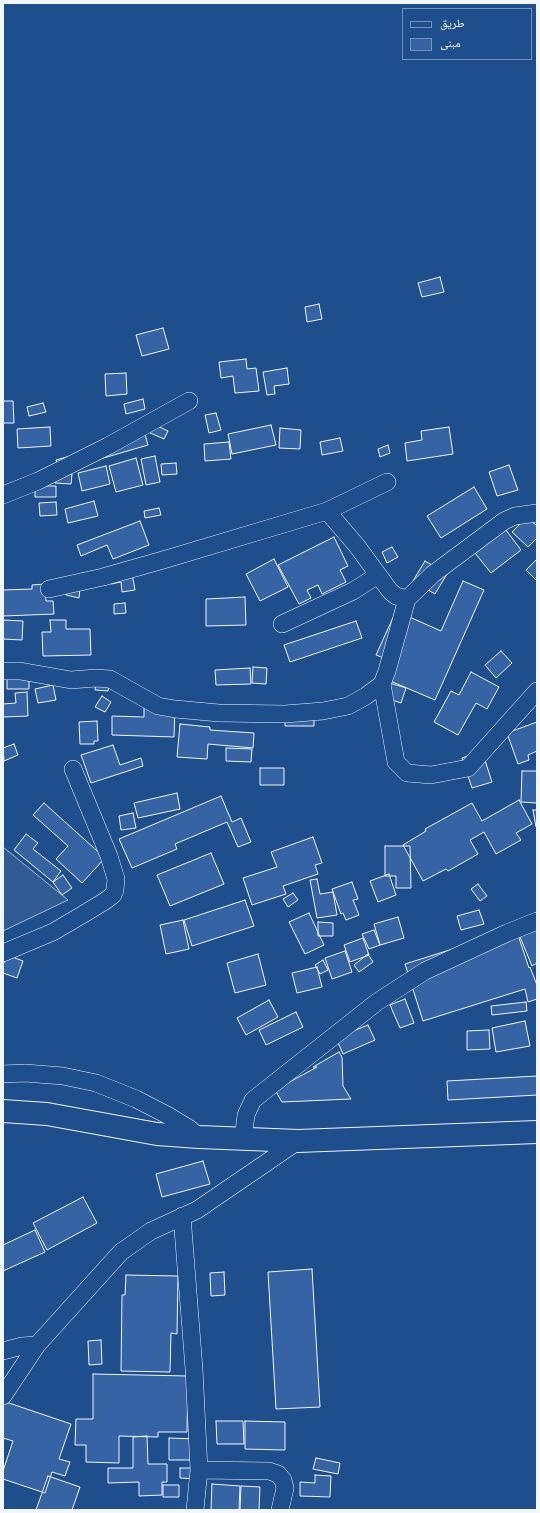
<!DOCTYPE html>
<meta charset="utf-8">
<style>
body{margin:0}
#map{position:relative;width:540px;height:1513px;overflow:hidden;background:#1f4e8c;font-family:Lato,"Noto Naskh Arabic",sans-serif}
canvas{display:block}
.frame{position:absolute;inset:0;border:4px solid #f2f6ff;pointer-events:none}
.legend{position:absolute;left:402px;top:8px;width:130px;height:52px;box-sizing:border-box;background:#1f4e8c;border:1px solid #7391ba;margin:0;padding:5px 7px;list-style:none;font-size:12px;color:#f2f6ff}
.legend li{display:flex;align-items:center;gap:8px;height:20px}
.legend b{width:20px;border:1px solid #7391ba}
</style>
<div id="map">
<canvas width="540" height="1513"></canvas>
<div class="frame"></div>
<ul class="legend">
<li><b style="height:5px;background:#1f4e8c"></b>طريق</li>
<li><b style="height:11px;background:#3563a3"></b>مبنى</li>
</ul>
</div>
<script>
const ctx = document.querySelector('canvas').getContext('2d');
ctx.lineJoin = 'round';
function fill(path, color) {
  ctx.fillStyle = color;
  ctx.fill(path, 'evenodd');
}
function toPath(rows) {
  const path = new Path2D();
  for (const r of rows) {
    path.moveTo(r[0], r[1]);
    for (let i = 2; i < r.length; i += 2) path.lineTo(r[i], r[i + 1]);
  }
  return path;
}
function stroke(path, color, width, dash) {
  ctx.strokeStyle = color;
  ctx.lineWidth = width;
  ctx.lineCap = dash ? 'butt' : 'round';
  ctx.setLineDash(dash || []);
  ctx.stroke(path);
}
const built = toPath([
 [3,847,68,900,3,931,3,847]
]);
fill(built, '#305b95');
stroke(built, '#a8bbd7', 1);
const building = toPath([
 [440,277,444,292,422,297,418,283,440,277],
 [319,304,322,319,307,322,305,307,319,304],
 [163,328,169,349,142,356,136,335,163,328],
 [246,359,247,369,256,368,259,391,235,393,233,376,221,378,219,362,246,359],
 [287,368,289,384,274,386,275,394,267,395,263,372,287,368],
 [126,373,127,394,106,396,105,374,126,373],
 [143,399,145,409,126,414,124,404,143,399],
 [3,401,13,401,14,423,3,423,3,401],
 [43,403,46,412,29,416,27,407,43,403],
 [216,413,221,430,209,433,205,415,216,413],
 [151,423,168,431,164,439,148,432,151,423],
 [271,425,276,445,232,454,228,434,271,425],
 [50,427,51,446,18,448,17,429,50,427],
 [143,427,148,445,59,471,56,460,113,444,143,427],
 [449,427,453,454,407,461,405,443,422,440,421,431,449,427],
 [280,428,301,430,300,449,279,448,280,428],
 [340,438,343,451,322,455,320,442,340,438],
 [229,442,231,459,205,461,204,444,229,442],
 [388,445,390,453,380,457,378,449,388,445],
 [155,456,160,482,146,485,141,459,155,456],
 [136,458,143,485,116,492,109,466,136,458],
 [176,463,177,474,162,475,161,464,176,463],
 [509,465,518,490,497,496,489,472,509,465],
 [106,466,110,484,82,491,78,473,106,466],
 [56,472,72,474,71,484,55,483,56,472],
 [35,486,56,486,56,497,35,497,35,486],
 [474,487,487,509,441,538,427,516,474,487],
 [94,501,98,516,68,523,65,509,94,501],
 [56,502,57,515,40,516,39,503,56,502],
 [159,508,161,515,145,518,144,511,159,508],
 [527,517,537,526,537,538,528,547,512,532,527,517],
 [497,518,521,550,491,573,475,553,487,544,478,532,497,518],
 [140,521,149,545,113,559,107,545,81,556,77,545,140,521],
 [334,537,348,566,340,570,346,582,322,594,318,585,307,590,311,598,299,604,278,565,334,537],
 [392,547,398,557,387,563,382,552,392,547],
 [274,559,288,587,260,601,246,574,274,559],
 [537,559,537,581,526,570,537,559],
 [425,561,447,574,435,594,413,581,425,561],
 [131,568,135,590,122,592,121,582,111,584,109,571,131,568],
 [463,581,484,590,435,700,381,677,389,660,376,655,396,611,441,631,463,581],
 [45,584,46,601,53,601,54,614,3,616,3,590,32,589,32,585,45,584],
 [67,586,80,588,79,598,66,595,67,586],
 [245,597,246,625,206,626,206,599,245,597],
 [125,603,126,613,114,614,114,604,125,603],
 [3,620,23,621,22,640,3,639,3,620],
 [50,620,66,620,66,629,90,629,91,655,43,656,42,632,51,632,50,620],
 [356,621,362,638,290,662,284,645,356,621],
 [501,651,512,663,496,678,485,665,501,651],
 [253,667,267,668,266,684,252,683,253,667],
 [250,668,251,684,216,685,215,670,250,668],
 [471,672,499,687,487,709,476,703,458,735,434,722,451,691,459,695,471,672],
 [7,673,29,673,29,689,7,689,7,673],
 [97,676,110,678,108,691,95,690,97,676],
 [390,683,406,688,401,703,386,698,390,683],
 [53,685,56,700,38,703,35,689,53,685],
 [27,692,28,716,3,717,3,704,16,703,15,693,27,692],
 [102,696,111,702,105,712,95,707,102,696],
 [144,705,175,706,174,737,112,735,112,716,144,717,144,705],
 [314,706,314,726,285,726,285,721,314,706],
 [97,721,98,741,94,741,94,744,80,744,79,722,97,721],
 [537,722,537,751,528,755,529,760,518,764,507,733,537,722],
 [180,724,210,727,210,730,254,733,253,748,208,744,207,759,177,757,180,724],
 [14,744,18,755,4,761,3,748,14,744],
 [113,745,120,765,141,758,143,766,91,783,81,755,113,745],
 [226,748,252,749,251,762,226,761,226,748],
 [482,751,492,782,472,788,462,758,482,751],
 [260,768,284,768,284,785,260,785,260,768],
 [522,771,537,771,537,803,521,802,522,771],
 [177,793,180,809,138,818,134,803,177,793],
 [221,796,232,822,241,818,251,842,238,847,227,822,175,844,177,849,132,868,119,839,221,796],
 [519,800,532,824,516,833,521,840,496,854,484,832,470,840,478,854,448,871,446,869,423,881,403,845,426,831,425,829,472,803,482,821,519,800],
 [44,803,105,858,82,883,56,859,68,846,33,815,44,803],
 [533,810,537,810,537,826,536,827,533,810],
 [133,813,136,828,121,830,119,816,133,813],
 [26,834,38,843,33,849,61,871,53,882,14,850,26,834],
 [313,837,322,863,315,865,318,874,283,886,286,894,252,905,243,878,277,867,271,852,313,837],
 [385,846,410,846,411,888,396,888,396,876,385,876,385,846],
 [211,853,224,884,170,906,157,875,211,853],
 [389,874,396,895,378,902,370,881,389,874],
 [63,875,72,888,62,895,53,882,63,875],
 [317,879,320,894,333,892,337,915,317,918,310,880,317,879],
 [352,882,358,899,353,900,359,915,346,920,343,913,341,914,332,889,352,882],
 [478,884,487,896,480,901,471,889,478,884],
 [293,893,298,900,288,907,283,899,293,893],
 [245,900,254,926,192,946,184,920,245,900],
 [479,910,484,924,461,930,457,916,479,910],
 [309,913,324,945,305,954,289,922,309,913],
 [398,917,404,938,380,945,374,924,398,917],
 [183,920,189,949,166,954,160,925,183,920],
 [318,922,333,923,333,936,318,936,318,922],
 [537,924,537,963,532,966,518,932,537,924],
 [516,929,529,968,530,967,537,985,537,999,528,1002,525,989,423,1021,405,964,516,929],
 [374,930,380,945,369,949,362,934,374,930],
 [363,938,369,955,350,962,344,945,363,938],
 [345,951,352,972,332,979,325,958,345,951],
 [258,954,266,985,235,993,227,963,258,954],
 [368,954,373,962,359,972,354,965,368,954],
 [7,955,23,961,17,978,3,973,3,965,7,955],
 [323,960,328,970,320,974,315,965,323,960],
 [317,967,322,987,297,993,292,973,317,967],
 [405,999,414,1023,400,1028,390,1005,405,999],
 [269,1000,278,1017,246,1035,237,1018,269,1000],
 [526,1002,527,1011,492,1015,491,1006,526,1002],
 [296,1012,303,1027,266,1045,259,1030,296,1012],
 [525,1021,530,1046,496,1052,492,1028,525,1021],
 [368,1025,375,1040,343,1054,336,1038,368,1025],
 [489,1030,490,1049,467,1050,467,1031,489,1030],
 [339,1052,342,1057,343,1086,351,1099,282,1102,275,1090,317,1067,313,1067,339,1052],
 [537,1076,537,1095,448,1100,447,1081,537,1076],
 [203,1161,210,1184,162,1197,156,1174,203,1161],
 [83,1197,97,1223,47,1250,33,1223,83,1197],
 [35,1230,45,1252,3,1271,3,1245,35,1230],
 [312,1269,320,1407,276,1409,268,1272,312,1269],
 [224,1272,225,1295,211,1296,210,1273,224,1272],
 [126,1275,178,1276,177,1334,171,1333,170,1372,121,1371,122,1295,125,1295,126,1275],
 [101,1340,102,1364,89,1365,88,1341,101,1340],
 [93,1374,188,1376,187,1432,158,1432,158,1437,119,1436,119,1463,86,1462,86,1445,75,1445,76,1419,93,1419,93,1374],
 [3,1401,71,1424,59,1459,70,1462,65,1476,52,1472,45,1493,3,1479,3,1471,13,1441,3,1438,3,1401],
 [216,1421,243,1421,244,1444,217,1444,216,1421],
 [245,1421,285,1422,285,1450,245,1449,245,1421],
 [147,1436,148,1464,167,1464,167,1482,162,1482,162,1495,139,1496,139,1482,108,1483,108,1468,133,1468,133,1437,147,1436],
 [169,1438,198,1439,198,1460,169,1460,169,1438],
 [316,1458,340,1463,338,1474,313,1469,316,1458],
 [180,1468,199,1468,199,1479,180,1478,180,1468],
 [315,1475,331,1476,330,1497,300,1496,300,1482,315,1483,315,1475],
 [48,1476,80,1487,72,1510,36,1510,48,1476],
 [212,1484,240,1486,239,1510,211,1510,212,1484],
 [163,1485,179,1485,179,1497,163,1497,163,1485],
 [241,1486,260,1487,259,1510,240,1510,241,1486]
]);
fill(building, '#3563a3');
stroke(building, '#f2f6ff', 1);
const minor = toPath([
 [3,495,38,481,108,446,189,401],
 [327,511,357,546,390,591,396,596,407,599],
 [49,589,103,577,163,560,327,511,387,482],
 [282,624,353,591,378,575],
 [3,671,20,671,71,680,96,678,110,679,158,706,175,709,219,713,285,714,323,711,348,706,366,696,382,684,387,671,407,599,433,574,504,521,515,516,537,513],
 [382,684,396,762,407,773,431,775,468,768,537,691],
 [3,953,53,932,82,915,105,901,113,895,115,890,116,879,109,856,73,769],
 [3,1074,25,1073,63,1076,96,1083,136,1099,167,1115,190,1129,199,1137],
 [243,1139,246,1115,253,1100,377,1002,425,971,507,933,537,921],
 [182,1216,194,1369,199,1470,195,1510],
 [3,1351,22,1346,37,1345],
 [3,1396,37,1345,121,1252,151,1231,197,1210,298,1141],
 [199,1470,269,1471,278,1474,283,1480,285,1488,280,1510]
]);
const secondary = toPath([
 [3,1111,47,1114,157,1134,199,1137,298,1141,537,1132]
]);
stroke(minor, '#f2f6ff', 18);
stroke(secondary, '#f2f6ff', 24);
stroke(minor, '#1f4e8c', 17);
stroke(secondary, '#1f4e8c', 22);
</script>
